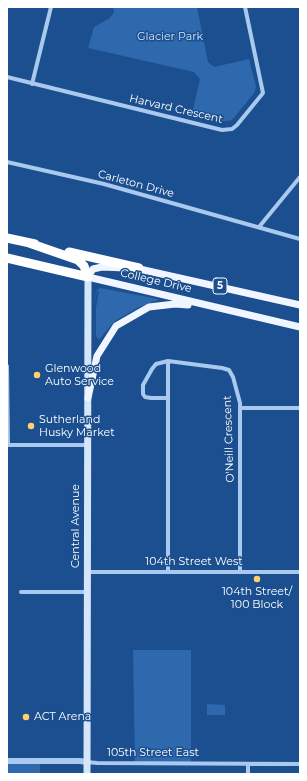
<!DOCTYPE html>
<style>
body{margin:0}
#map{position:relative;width:307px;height:781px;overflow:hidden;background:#1b4f8f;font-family:Montserrat,sans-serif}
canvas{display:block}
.frame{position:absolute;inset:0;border:8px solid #fff;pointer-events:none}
</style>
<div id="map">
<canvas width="307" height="781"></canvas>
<div class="frame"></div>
</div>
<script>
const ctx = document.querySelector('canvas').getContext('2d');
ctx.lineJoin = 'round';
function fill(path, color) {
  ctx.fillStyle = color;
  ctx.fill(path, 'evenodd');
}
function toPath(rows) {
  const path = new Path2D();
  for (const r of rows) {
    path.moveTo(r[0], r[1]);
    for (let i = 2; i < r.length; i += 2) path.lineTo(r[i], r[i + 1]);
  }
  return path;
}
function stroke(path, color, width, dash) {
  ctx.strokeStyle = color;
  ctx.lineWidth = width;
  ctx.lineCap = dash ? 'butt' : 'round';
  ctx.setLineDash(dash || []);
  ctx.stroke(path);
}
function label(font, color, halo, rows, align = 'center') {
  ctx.font = font + ' Montserrat,sans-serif';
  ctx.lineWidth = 3;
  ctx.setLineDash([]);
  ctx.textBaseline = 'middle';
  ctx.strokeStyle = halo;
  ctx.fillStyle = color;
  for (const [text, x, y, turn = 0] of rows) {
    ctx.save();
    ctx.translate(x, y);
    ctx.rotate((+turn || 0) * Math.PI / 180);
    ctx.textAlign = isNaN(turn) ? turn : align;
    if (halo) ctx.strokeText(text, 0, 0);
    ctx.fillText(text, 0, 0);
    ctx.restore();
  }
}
fill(toPath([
 [113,7,197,7,208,62,214,67,249,59,256,86,255,92,232,120,227,121,222,121,192,114,200,79,194,72,88,48,94,27,110,18,114,12],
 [100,288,158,299,158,300,139,307,118,319,112,324,99,340,96,336,96,308,99,291,97,291,94,307,96,292,97,290],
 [133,650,191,650,191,764,135,763],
 [207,704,225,705,225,715,207,715],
 [7,761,40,761,40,774,7,774]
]), '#2e69ad');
stroke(toPath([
 [7,77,222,130,232,129,237,125,263,93,245,7],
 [32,84,51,7],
 [7,162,104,184,300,239],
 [259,227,300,177],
 [168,361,168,571],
 [7,366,8,445],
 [168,398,151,398,145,397,143,394,143,385,152,369,156,364,168,361,222,368,229,370,233,377,240,403,240,571],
 [240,408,300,408],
 [7,445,87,445],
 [87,572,300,572],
 [21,592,87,592],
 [87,762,97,763,300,764],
 [248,764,248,774]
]), '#a9c9ee', 4);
stroke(toPath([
 [7,761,80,761,87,762]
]), '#a9c9ee', 6);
stroke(toPath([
 [87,774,88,277]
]), '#d6e6fa', 7);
stroke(toPath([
 [125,268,102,267,93,269,88,277,300,327],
 [135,268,300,305],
 [88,398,97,356,116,326,149,307,175,304,188,305]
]), '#f0f6ff', 7);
stroke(toPath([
 [7,238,35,244],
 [69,252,139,268],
 [7,258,88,277,84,266,78,260,29,243]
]), '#fff', 9);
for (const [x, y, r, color] of [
 [37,375,4,"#ffd166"],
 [31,426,4,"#ffd166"],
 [257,579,4,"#ffd166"],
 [26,717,4,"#ffd166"]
]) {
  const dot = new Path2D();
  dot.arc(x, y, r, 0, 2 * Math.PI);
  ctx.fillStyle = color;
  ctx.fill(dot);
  stroke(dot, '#1b4f8f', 1.5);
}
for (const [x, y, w] of [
 [220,286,14]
]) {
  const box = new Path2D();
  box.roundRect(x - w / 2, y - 8, w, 16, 3);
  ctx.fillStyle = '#1b4f8f';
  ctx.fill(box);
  stroke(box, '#fff', 1);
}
label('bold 10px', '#fff', null, [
 ["5",220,286]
]);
label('11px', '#cfe3fa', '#1b4f8f', [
 ["Glacier Park",170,37]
]);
label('11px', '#fff', '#1b4f8f', [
 ["Harvard Crescent",176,109,13],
 ["Carleton Drive",136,184,15],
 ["College Drive",156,281,13],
 ["O'Neill Crescent",229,439,-92],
 ["Central Avenue",76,526,-90],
 ["104th Street West",194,562],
 ["105th Street East",153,753]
]);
label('11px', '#fff', '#1b4f8f', [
 ["Glenwood",45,369],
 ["Auto Service",45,382],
 ["Sutherland",39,420],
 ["Husky Market",39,433],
 ["104th Street/",257,592,"center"],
 ["100 Block",257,605,"center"],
 ["ACT Arena",34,717]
], 'left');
</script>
